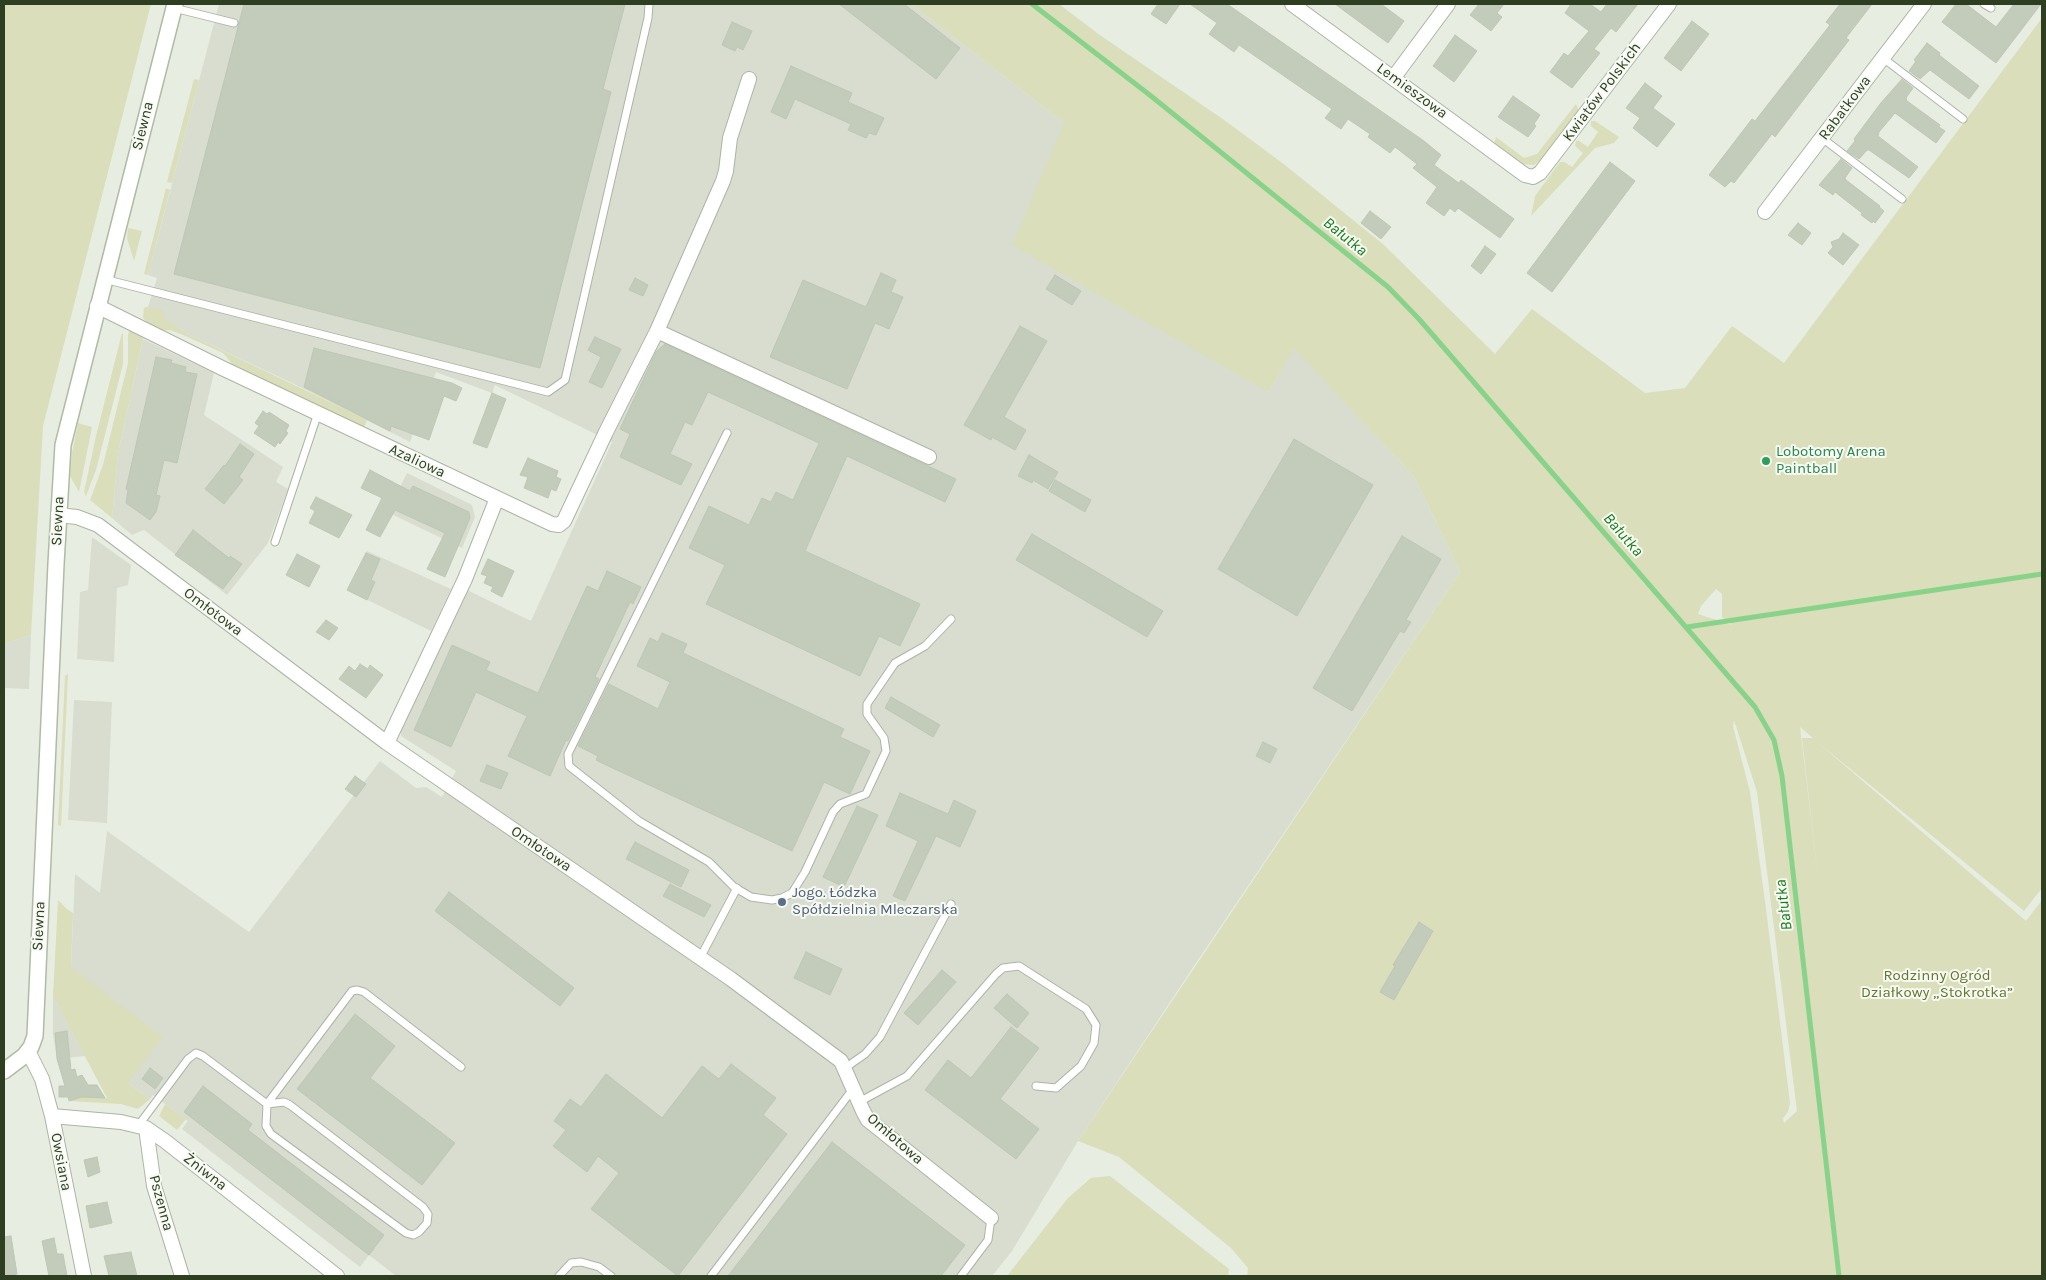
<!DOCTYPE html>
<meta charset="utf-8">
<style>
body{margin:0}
#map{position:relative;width:2046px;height:1280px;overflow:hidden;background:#e8ede2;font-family:Karla,sans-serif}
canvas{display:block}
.frame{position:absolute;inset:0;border:5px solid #2d3e21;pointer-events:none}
</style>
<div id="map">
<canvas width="2046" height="1280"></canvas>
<div class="frame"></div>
</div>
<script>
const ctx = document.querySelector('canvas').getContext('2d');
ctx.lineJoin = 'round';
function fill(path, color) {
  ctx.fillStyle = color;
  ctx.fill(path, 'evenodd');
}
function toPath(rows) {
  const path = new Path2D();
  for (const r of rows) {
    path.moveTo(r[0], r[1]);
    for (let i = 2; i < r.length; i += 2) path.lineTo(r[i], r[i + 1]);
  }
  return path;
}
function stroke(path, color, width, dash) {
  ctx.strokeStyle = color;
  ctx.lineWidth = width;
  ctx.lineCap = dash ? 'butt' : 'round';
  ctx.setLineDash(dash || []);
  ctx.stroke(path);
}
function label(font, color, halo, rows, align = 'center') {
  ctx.font = font + ' Karla,sans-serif';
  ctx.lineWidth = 4;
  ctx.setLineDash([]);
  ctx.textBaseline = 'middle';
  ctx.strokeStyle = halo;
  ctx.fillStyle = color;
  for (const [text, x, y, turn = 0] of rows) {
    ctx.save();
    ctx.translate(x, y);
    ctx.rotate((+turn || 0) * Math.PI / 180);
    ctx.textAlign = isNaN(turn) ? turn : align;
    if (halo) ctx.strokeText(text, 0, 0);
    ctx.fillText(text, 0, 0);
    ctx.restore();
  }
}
fill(toPath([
 [219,4,911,4,1064,123,1268,392,1294,348,1415,478,1460,572,1194,966,1078,1141,1012,1251,992,1276,396,1276,369,1255,360,1267,182,1129,188,1121,153,1095,150,1099,128,1083,71,967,75,874,100,893,107,831,249,932,380,761,416,788,426,787,442,797,456,771,401,736,401,729,467,590,531,621,612,442,495,385,492,393,436,372,410,442,294,384,186,333,148,307,157,278,148,275],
 [143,339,214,373,204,415,283,467,276,482,288,489,268,543,227,595,144,530,132,535,112,518,118,453],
 [407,473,472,505,475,517,462,548,387,512],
 [92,537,131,565,128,585,117,588,114,662,77,659,80,592,88,590],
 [367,551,451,589,431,631,347,590],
 [31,635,29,689,4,688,4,644],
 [74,700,112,702,107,823,68,820],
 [53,996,85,1056,57,1059,53,1034]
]), '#d8ddd0');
fill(toPath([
 [4,4,151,4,43,426,31,635,4,644],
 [911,4,1059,4,1097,33,1227,122,1285,165,1384,245,1495,354,1532,309,1645,393,1685,388,1732,326,1784,363,2042,18,2042,888,2024,911,1815,740,2026,921,2042,900,2042,1276,1247,1276,1248,1268,1231,1248,1119,1157,1078,1141,1460,572,1415,478,1294,349,1268,392,1012,245,1064,123],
 [1716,589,1722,594,1722,617,1732,625,1698,614,1701,606],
 [1734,720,1757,792,1797,1111,1784,1123,1783,1118,1788,1112,1790,1103,1765,901,1750,792,1733,726],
 [1800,727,1813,738,1802,738,1819,885],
 [194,79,199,80,172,183,167,182],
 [1576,104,1579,111,1542,159,1534,165,1521,164,1494,144,1496,137,1524,158,1537,154],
 [1591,121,1595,121,1619,137,1614,143,1595,148,1531,216,1535,196,1560,162,1564,162,1572,167,1583,153,1575,146,1576,141,1579,141,1588,147,1598,132,1591,126],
 [166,188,170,190,148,275,144,274],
 [128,228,142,231,134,261,127,238],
 [147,307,165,311,163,317,186,333,367,420,364,428,234,366,223,353,183,335,170,330,159,331,151,327,143,318,144,308],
 [130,328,144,334,118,453,112,518,90,500,103,465,128,363,128,335],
 [122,333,123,334,123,364,96,470,86,496,84,492,96,436],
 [78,423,92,427,79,492,70,476,72,453],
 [68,674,61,826,58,825,65,676],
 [58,900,67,909,73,913,71,967,163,1037,128,1083,150,1099,138,1109,121,1104,69,1101,82,1097,107,1098,53,996],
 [165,1104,186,1119,177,1130,159,1116],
 [1110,1176,1229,1269,1228,1276,1007,1276,1068,1198,1091,1178]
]), '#dadeba');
stroke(toPath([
 [1032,4,1151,96,1388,287,1419,319,1755,707,1774,740,1782,776,1839,1276],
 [1687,627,2042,574]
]), '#88d389', 5);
const building = toPath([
 [244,4,625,4,603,89,611,92,540,368,174,274,244,4],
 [839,4,904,4,960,48,936,79,839,4],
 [1158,4,1180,4,1166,24,1151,14,1158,4],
 [1190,4,1227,4,1424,141,1441,155,1434,165,1459,183,1461,180,1514,219,1500,238,1458,208,1455,212,1450,208,1444,216,1426,203,1437,187,1413,168,1417,164,1395,147,1390,153,1368,137,1370,134,1348,119,1341,129,1325,118,1332,109,1239,45,1234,52,1209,34,1217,23,1190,4],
 [1335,4,1381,4,1404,21,1388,43,1335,4],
 [1479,4,1504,4,1497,13,1502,17,1491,31,1470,15,1479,4],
 [1571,4,1590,4,1601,12,1607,4,1638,4,1616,32,1611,28,1594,49,1600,53,1572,88,1550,72,1564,53,1568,56,1589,31,1565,13,1571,4],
 [1840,4,1872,4,1846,38,1849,40,1775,137,1772,134,1734,183,1731,181,1725,187,1709,175,1752,119,1755,121,1830,25,1826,22,1840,4],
 [1956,4,1966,4,1996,27,2014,4,2041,4,1996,63,1942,22,1956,4],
 [1692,21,1709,34,1681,71,1664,58,1692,21],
 [732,22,752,31,743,50,737,47,735,51,722,45,732,22],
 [1455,35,1477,51,1454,82,1433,66,1455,35],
 [1927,43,1940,53,1939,55,1979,86,1969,99,1930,70,1920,79,1909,71,1916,61,1914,60,1927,43],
 [791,66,852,93,848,102,884,118,876,135,869,133,866,138,848,130,851,124,795,99,786,119,771,112,791,66],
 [1902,79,1913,88,1906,98,1907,101,1940,125,1939,127,1945,131,1936,143,1895,113,1879,132,1878,136,1918,167,1909,178,1869,150,1867,150,1859,159,1847,151,1855,141,1854,139,1880,104,1902,79],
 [1645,83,1662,96,1653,108,1675,124,1657,147,1633,128,1640,118,1626,108,1645,83],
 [1513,96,1540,115,1534,124,1536,126,1528,137,1498,117,1513,96],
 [1841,159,1852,168,1845,178,1846,180,1880,206,1879,207,1884,211,1875,223,1873,221,1872,223,1861,215,1862,213,1835,192,1833,195,1819,185,1841,159],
 [1610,162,1635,181,1552,292,1527,273,1610,162],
 [1370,211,1391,227,1381,239,1361,223,1370,211],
 [1798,223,1811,233,1802,245,1788,235,1798,223],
 [1843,233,1859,245,1843,265,1828,253,1833,247,1831,242,1839,239,1843,233],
 [1485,246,1496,254,1481,274,1471,266,1485,246],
 [881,273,896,280,891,292,903,297,889,329,875,323,847,389,770,357,803,280,866,307,881,273],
 [1055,275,1081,291,1072,305,1046,289,1055,275],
 [635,278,648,285,643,296,629,290,635,278],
 [1020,326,1047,341,1004,417,1026,430,1015,450,992,437,991,440,964,425,1020,326],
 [595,337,621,349,602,388,589,382,601,357,588,350,595,337],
 [665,344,956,479,945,502,847,456,805,551,920,604,900,646,879,636,860,676,706,604,725,565,689,548,709,506,749,525,762,498,771,502,776,492,793,500,819,443,708,392,692,425,685,422,670,454,692,464,681,485,620,457,630,434,620,429,656,352,665,344],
 [314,348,452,383,462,388,456,401,444,396,429,440,391,426,390,431,304,387,314,348],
 [156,357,172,360,171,363,186,367,185,372,197,374,177,463,164,460,156,495,160,496,156,512,150,520,126,503,128,490,126,489,156,357],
 [492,393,506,399,487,448,473,443,492,393],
 [263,411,267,414,269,412,289,425,286,431,288,433,280,444,278,442,275,447,254,433,259,426,255,423,263,411],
 [1294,439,1373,485,1297,616,1218,569,1294,439],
 [240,444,254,454,239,477,243,480,224,504,205,489,224,465,225,466,240,444],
 [1029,455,1058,472,1048,489,1033,480,1032,483,1018,476,1029,455],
 [528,458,558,471,556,477,561,479,556,491,551,489,548,498,524,488,528,477,520,475,528,458],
 [370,470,410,491,413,486,469,512,470,518,445,577,427,569,445,533,395,510,380,537,366,530,382,498,361,488,370,470],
 [1055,480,1091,500,1085,512,1049,491,1055,480],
 [316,497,352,515,339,538,309,523,315,511,310,508,316,497],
 [193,530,229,558,230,556,242,564,223,589,175,555,193,530],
 [1032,534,1163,611,1147,637,1016,560,1032,534],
 [1402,536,1441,559,1406,620,1411,622,1404,633,1400,631,1352,711,1313,688,1402,536],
 [366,553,380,559,371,580,375,582,367,600,347,590,366,553],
 [297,554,320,566,309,587,286,575,297,554],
 [488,559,514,571,502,597,491,591,493,587,484,583,487,576,481,574,488,559],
 [607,571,641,587,633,604,630,602,595,677,599,679,568,741,566,740,550,776,508,756,527,716,476,692,451,747,414,730,452,645,490,662,486,670,538,693,587,586,598,591,607,571],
 [326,620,338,628,329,640,316,632,326,620],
 [662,633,687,644,683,653,844,729,840,737,870,751,850,794,824,782,792,851,606,765,596,760,598,756,578,746,609,684,658,709,670,682,637,666,650,638,658,642,662,633],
 [360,664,368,669,370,665,383,675,366,698,339,679,349,666,355,671,360,664],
 [891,697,940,725,933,737,885,708,891,697],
 [1263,742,1277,749,1270,763,1256,756,1263,742],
 [487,765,508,773,501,789,480,781,487,765],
 [355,776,366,784,356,797,345,789,355,776],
 [900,793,948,814,954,800,976,811,960,847,936,836,905,901,893,896,918,841,886,826,900,793],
 [857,806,878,815,844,887,823,877,857,806],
 [635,842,689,870,681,887,626,859,635,842],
 [670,884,711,905,704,917,663,896,670,884],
 [449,892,574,988,560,1006,435,911,449,892],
 [1419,922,1433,931,1394,1000,1380,992,1395,966,1393,965,1419,922],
 [806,952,842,969,830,995,794,978,806,952],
 [942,970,956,982,918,1025,904,1013,942,970],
 [1007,994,1029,1013,1017,1028,994,1008,1007,994],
 [355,1014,395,1046,370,1078,455,1143,422,1185,297,1089,355,1014],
 [1011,1027,1039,1048,1000,1099,1039,1129,1016,1159,925,1090,948,1060,971,1078,1011,1027],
 [67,1031,71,1070,75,1069,77,1077,82,1075,88,1085,97,1085,105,1098,82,1097,69,1101,68,1097,59,1097,59,1086,65,1086,57,1059,55,1033,67,1031],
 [731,1064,776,1098,763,1115,787,1134,678,1276,591,1209,619,1173,598,1156,587,1172,553,1146,566,1130,554,1121,570,1099,581,1107,606,1074,662,1118,702,1066,719,1079,731,1064],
 [150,1068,163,1078,155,1089,142,1079,150,1068],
 [203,1086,252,1124,248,1130,384,1235,369,1255,184,1112,203,1086],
 [832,1142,965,1245,941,1276,728,1276,832,1142],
 [97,1157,100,1172,88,1177,84,1160,97,1157],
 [107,1202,112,1223,90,1228,86,1206,107,1202],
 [11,1236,17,1274,4,1276,4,1237,11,1236],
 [54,1238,57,1254,63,1254,67,1276,49,1276,42,1241,54,1238],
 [131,1252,137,1276,109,1276,104,1256,131,1252]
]);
fill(building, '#c3cbba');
stroke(building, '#bec7b4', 1);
const lane = toPath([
 [1984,4,1991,8],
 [174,8,234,23],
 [1883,58,1963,119],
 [1822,138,1902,199],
 [104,279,548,392,565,380,648,18,649,4],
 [727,433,568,754,569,766,639,821,709,862,734,887,751,897,772,900,782,898,792,893,805,872,833,812,840,804,866,794,886,751,884,738,867,714,867,704,895,663,925,646,951,619],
 [275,542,318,413],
 [700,958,737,888],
 [845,1068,865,1054,880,1037,951,904],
 [859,1102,907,1076,996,974,1003,968,1019,966,1086,1009,1096,1025,1094,1043,1081,1066,1056,1088,1036,1086],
 [267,1104,352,991,357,990,364,992,461,1067],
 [138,1126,188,1059,196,1053,203,1056,267,1104,266,1126,271,1134,406,1233,413,1235,419,1232,427,1223,428,1214,423,1207,290,1105,284,1102,267,1104],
 [559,1276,571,1263,581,1262,599,1267,611,1276],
 [711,1276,853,1089],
 [961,1276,988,1240,991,1218]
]);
const street = toPath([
 [1292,4,1525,175,1533,177,1540,173,1669,4],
 [1394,77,1448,4],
 [1765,212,1924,4],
 [97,306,222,368,552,524,559,525,564,521,606,432,657,331,929,457],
 [657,331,723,181,726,171,730,138,749,79],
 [58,515,77,517,98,525,387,743,731,979,841,1061,863,1111,868,1120,991,1218],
 [387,743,465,579,497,498],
 [28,1051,42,1079,52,1116,84,1276],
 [52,1116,121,1122,146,1128,165,1141,337,1276],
 [146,1128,154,1186,182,1276]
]);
const secondary = toPath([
 [4,1071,24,1056,31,1047,35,1036,56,564,63,445,175,4]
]);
stroke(lane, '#acb5a4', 9);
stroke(street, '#acb5a4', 16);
stroke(secondary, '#afbca3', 18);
stroke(lane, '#fff', 7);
stroke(street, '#fff', 14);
stroke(secondary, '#fff', 15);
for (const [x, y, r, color] of [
 [1766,461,5,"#2e9e5b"],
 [782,902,5,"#5c6f8a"]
]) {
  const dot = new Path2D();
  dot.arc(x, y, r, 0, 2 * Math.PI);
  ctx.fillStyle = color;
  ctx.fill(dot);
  stroke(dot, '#f7f9f3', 2);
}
label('15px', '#2d3e21', '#f7f9f3', [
 ["Lemieszowa",1412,91,36],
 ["Kwiatów Polskich",1602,92,-53],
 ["Rabatkowa",1845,108,-53],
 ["Siewna",143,126,-76],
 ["Azaliowa",417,461,25],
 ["Siewna",58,521,-87],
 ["Omłotowa",213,612,37],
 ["Omłotowa",541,849,34],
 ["Siewna",39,926,-87],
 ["Omłotowa",895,1139,41],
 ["Owsiana",61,1162,79],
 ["Żniwna",205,1172,38],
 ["Pszenna",161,1203,75]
]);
label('15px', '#27864d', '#f7f9f3', [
 ["Lobotomy Arena",1776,452],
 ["Paintball",1776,469]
], 'left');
label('15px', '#4e5e75', '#f7f9f3', [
 ["Jogo. Łódzka",792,893],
 ["Spółdzielnia Mleczarska",792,910]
], 'left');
label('15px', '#64772a', '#f7f9f3', [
 ["Rodzinny Ogród",1937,976],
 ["Działkowy „Stokrotka”",1937,993]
]);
label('italic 16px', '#197c1c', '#f7f9f3', [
 ["Bałutka",1345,237,39],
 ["Bałutka",1623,535,49],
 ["Bałutka",1784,905,-97]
]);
</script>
